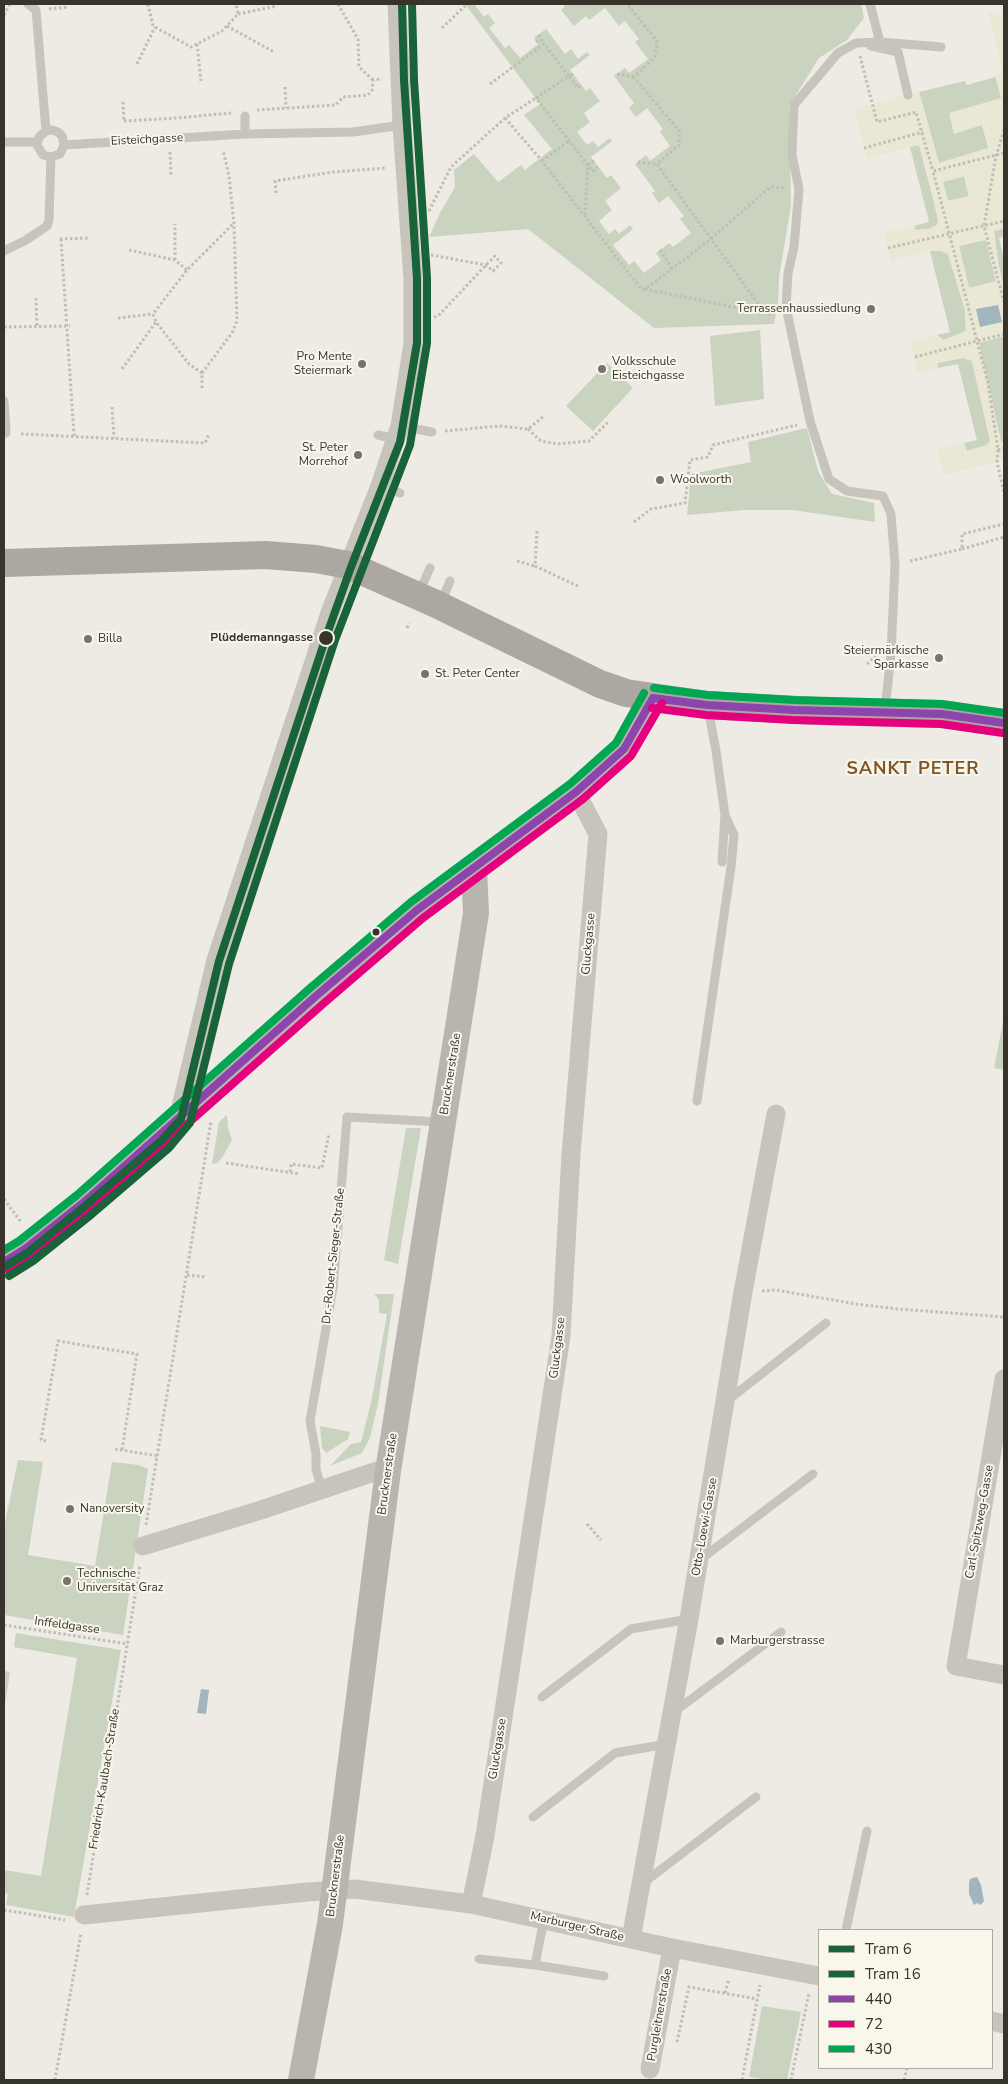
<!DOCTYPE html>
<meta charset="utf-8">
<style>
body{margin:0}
#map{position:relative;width:1008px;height:2084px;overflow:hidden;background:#edebe4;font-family:"Nunito Sans",sans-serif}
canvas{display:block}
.frame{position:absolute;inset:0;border:5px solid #38332b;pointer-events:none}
.legend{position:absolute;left:818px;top:1929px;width:175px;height:140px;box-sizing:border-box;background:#f9f7ec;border:1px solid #aca99f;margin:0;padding:6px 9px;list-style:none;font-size:15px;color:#38332b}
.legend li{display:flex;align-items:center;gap:10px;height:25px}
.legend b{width:25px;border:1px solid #aca99f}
</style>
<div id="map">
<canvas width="1008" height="2084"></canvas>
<div class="frame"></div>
<ul class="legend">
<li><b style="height:6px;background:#19633a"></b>Tram 6</li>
<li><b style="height:6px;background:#19633a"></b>Tram 16</li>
<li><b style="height:6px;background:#8e44ad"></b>440</li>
<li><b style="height:6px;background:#e5007d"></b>72</li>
<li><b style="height:6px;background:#00a651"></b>430</li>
</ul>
</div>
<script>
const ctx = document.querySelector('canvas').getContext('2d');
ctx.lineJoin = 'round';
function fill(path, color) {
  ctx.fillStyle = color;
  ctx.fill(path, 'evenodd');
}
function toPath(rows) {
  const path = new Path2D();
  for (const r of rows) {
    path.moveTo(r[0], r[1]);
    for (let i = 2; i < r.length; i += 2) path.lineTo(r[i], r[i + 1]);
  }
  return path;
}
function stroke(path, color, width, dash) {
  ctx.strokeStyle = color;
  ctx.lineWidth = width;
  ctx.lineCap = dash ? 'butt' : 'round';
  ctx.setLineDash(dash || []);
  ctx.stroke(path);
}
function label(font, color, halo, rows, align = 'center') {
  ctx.font = font + ' "Nunito Sans",sans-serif';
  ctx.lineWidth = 4;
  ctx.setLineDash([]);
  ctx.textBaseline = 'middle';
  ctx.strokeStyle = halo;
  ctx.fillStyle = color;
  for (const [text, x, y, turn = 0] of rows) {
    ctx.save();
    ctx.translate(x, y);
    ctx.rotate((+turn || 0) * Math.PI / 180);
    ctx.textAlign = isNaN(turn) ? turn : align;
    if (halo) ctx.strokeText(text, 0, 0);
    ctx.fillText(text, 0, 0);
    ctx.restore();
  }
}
fill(toPath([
 [465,4,474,4,484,17,488,14,495,23,489,28,505,48,509,45,520,58,538,44,534,38,546,29,565,54,571,49,578,59,587,52,590,55,570,70,586,91,590,88,600,101,584,113,590,122,577,132,587,145,593,141,598,147,610,138,612,141,591,157,607,178,611,175,621,188,605,201,612,210,599,221,609,234,615,229,619,234,630,225,633,229,613,245,629,265,634,261,644,273,661,260,656,253,669,243,673,247,691,233,680,219,684,216,668,196,659,203,652,193,655,191,635,164,646,155,650,161,670,146,660,132,663,129,647,108,636,117,629,108,634,103,614,76,625,68,629,73,648,59,635,42,639,39,625,21,619,26,605,8,589,20,586,16,574,26,561,10,565,6,563,4,861,4,864,18,847,40,819,58,789,106,791,206,779,277,778,304,774,324,654,328,528,229,429,237,440,213,455,187,454,170,474,154,498,182,521,165,525,170,552,149,524,115,540,104],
 [996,77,1002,98,982,125,989,148,939,163,919,92,965,81,967,85],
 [919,145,939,221,937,225,929,229,915,230,914,226,929,222,910,147],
 [964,176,969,197,948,201,943,182],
 [1004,228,1004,236,999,238,1004,259,1004,288,998,262,994,231],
 [986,239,996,282,969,288,959,246],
 [930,251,941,251,948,254,965,310,966,331,943,340,937,335,950,332],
 [760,330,764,399,715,406,710,336],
 [1004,336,1004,442,1001,442,979,343],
 [963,358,972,361,990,441,987,445,967,451,964,443,977,440,958,364,938,368,937,363],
 [607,363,633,388,593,431,566,406],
 [807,428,818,471,832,494,874,503,875,522,793,510,744,510,687,515,691,474,751,462,748,442],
 [1004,1017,1004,1070,994,1068],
 [227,1115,228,1128,232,1140,222,1158,217,1163,212,1164,219,1122],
 [406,1128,421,1128,398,1264,384,1260],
 [374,1294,394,1294,378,1404,370,1438,362,1453,330,1466,351,1444,361,1442,372,1398,387,1314,379,1313,379,1300],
 [320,1426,350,1432,348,1439,326,1453,322,1448],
 [18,1460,43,1462,28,1555,95,1566,112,1462,139,1465,148,1469,123,1635,4,1615,4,1528],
 [16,1633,121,1650,74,1917,6,1905,8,1894,4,1893,4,1870,41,1876,77,1658,14,1647],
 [4,1671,10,1672,4,1711],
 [762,2006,801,2012,787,2080,770,2080,749,2077]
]), '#c9d3bf');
fill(toPath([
 [987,9,996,16,1004,14,1004,228,994,231,998,262,1004,288,1004,336,979,343,1001,442,1004,442,1004,460,943,475,937,450,964,443,967,451,987,445,990,441,972,361,963,358,937,363,938,368,918,373,911,342,937,335,943,340,966,332,965,310,948,254,941,251,930,251,891,261,884,233,914,226,916,230,929,229,937,225,938,221,924,159,919,145,867,158,854,109,919,92,939,163,988,148,982,125,954,134,949,113,1001,98,995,75,1003,73],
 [964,176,969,196,948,201,943,182],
 [986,240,996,281,969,288,959,246]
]), '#eae7d5');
fill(toPath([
 [998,305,1002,322,980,327,976,309],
 [201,1689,209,1690,206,1714,197,1713],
 [977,1877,981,1885,984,1901,981,1905,977,1903,974,1905,969,1894,969,1883,970,1879]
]), '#a1b5be');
stroke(toPath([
 [148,4,153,26,191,47,222,31,238,14,236,4],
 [338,4,358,39,359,67,373,80],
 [49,9,68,7],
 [238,14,277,6],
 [4,15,10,4],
 [227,26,274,52],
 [442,28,467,4],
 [538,35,544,44],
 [536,42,540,39],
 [197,44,201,81],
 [860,56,877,122,916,112,933,171],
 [137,64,155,27],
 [573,74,569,76,578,88,582,86],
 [617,74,634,77],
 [490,84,544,44,569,76,536,98,588,165,585,217],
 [285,87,286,108],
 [123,102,124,122],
 [257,110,336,105,343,97,368,95,372,90,373,80,382,79],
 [505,118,542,161,641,289,645,289,711,239,657,164,679,145,680,132,634,77,655,57,657,41,627,4],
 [124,121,177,118,231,113],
 [1004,130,996,156,984,226,1004,302],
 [864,148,923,132],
 [170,152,171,177],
 [1004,153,933,171,988,383,998,450,997,462,1004,493],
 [542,161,569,141],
 [594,161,588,165,593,171,598,167],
 [638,162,657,164],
 [276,193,275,181,333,172,386,168],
 [429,211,451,167,505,118,536,98],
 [60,239,89,238],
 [61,239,74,436],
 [888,248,1004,221],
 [129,250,175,260,187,270],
 [660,250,672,268],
 [431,255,486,265,493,271,501,263,495,256,486,265,440,314,433,318],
 [175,260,175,224],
 [645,289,772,315],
 [36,298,37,327],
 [764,312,711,239,770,187,785,188],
 [118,318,153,314],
 [4,327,70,326],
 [915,357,1004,334],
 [122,369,156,322],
 [202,373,189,364,156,322,153,314,187,270,233,224],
 [202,388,202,373,232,333,237,321,234,224,229,176,223,150],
 [112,407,114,438],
 [528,429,541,441,557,444,589,441,609,421],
 [445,431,499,426,528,429,544,416],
 [21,434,205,443,209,434],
 [998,450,1004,448],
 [634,522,651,509,685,503,690,460,708,457,713,445,797,425],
 [537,531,535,566,580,587],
 [962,549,1004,537],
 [517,561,535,566],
 [910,561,962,549,962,534,1004,524],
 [407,628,409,623],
 [867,664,876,656],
 [226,1163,300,1174],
 [290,1172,291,1164,322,1168,329,1134],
 [4,1199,21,1222],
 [187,1275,206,1277],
 [762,1291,776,1290,856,1304,898,1309,1004,1317],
 [46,1441,41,1440,58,1341,137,1354,122,1450],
 [115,1449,158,1456],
 [587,1524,601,1540],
 [146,1525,211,1121],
 [4,1625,128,1644],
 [87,1895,140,1565],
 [4,1910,65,1920],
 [725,1993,729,1979],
 [677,2042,689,1987,757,1999],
 [55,2080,81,1933],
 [742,2080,760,1985],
 [791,2080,809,1993],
 [904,2080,907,2068]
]), '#c0bdb5', 3, [2.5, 2.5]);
stroke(toPath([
 [28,4,36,10,46,131,52,130,58,132,62,136,64,145,60,154,51,157],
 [870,4,880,42,856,43,838,53,794,105,792,155,799,189,794,247,788,273,786,307,810,421,829,479,847,491,883,496,891,514,895,565,891,654,885,710],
 [880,42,941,47],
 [871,46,898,52,908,95],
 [245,116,245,134],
 [4,142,38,142],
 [64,145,245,134,353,132,402,125],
 [4,251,26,240,47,226,49,220,51,157,43,155,37,145,39,137,46,131],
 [4,401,6,433,4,433],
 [400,426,432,432],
 [378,435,396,439],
 [380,486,400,493],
 [419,593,430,568],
 [441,603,450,581],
 [708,708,716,751,725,815,722,862],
 [697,1101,731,867,734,835,725,815],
 [727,1401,826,1323],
 [322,1489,316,1470,316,1454,310,1421,333,1288,347,1117,441,1122],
 [701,1559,813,1474],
 [542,1697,631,1629,689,1619],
 [674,1712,781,1632],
 [533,1817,615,1753,667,1744],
 [642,1884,756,1797],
 [544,1919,535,1965,604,1976],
 [846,1930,867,1831],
 [479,1959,535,1965]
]), '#c7c4bc', 9);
stroke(toPath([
 [175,1121,180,1111,216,960,331,610,380,486,400,426,413,343,413,279,402,125,397,4],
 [1004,1379,956,1666,1004,1675],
 [143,1546,261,1510,377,1471,388,1471],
 [471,1904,485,1836,561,1336,571,1154,598,834,576,792],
 [84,1915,307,1892,355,1889,471,1904,672,1948,819,1976],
 [631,1939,689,1619,743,1292,776,1114],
 [992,2021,1004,2024],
 [650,2069,672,1948]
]), '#c7c4bc', 19);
stroke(toPath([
 [4,1262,25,1249,83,1203,316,996,417,910,576,792,624,749,653,698],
 [301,2080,330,1924,388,1471,476,913,474,869]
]), '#b7b5ad', 26);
stroke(toPath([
 [4,563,266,555,316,559,348,565,434,603,600,684,626,693,707,705,817,711,942,714,1004,723]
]), '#aca8a1', 28);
stroke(toPath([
 [653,698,707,705,794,710,942,714,1004,723],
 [4,1262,25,1249,83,1203,316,996,417,910,576,792,624,749,653,698]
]), '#8e44ad', 8);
stroke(toPath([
 [652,708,706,715,793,720,941,724,1003,733],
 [9,1271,31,1257,90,1210,323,1004,423,918,583,799,631,756,662,703]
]), '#e5007d', 8);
stroke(toPath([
 [654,688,708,695,794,700,942,704,1004,713],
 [4,1250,19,1241,77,1195,309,989,411,902,570,784,616,743,644,693]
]), '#00a651', 8);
stroke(toPath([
 [4,1267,27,1253,85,1206,162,1140,181,1119,219,961,326,637,351,567,400,442,417,343,417,279,404,80,402,4]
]), '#19633a', 8);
stroke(toPath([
 [9,1276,33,1261,92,1214,169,1148,190,1123,229,964,335,640,410,445,427,343,427,278,414,80,412,4]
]), '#19633a', 8);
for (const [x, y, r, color] of [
 [871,309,5,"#77736c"],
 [362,364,5,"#77736c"],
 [602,369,5,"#77736c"],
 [358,455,5,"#77736c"],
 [660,480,5,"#77736c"],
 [326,638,8,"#38332b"],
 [88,639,5,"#77736c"],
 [939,658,5,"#77736c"],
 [425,674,5,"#77736c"],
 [376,932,4.5,"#38332b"],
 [70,1509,5,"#77736c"],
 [67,1581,5,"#77736c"],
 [720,1641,5,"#77736c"]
]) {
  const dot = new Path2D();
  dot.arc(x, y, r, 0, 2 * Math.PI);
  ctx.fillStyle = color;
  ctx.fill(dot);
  stroke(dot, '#f9f7ec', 2);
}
label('12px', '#38332b', '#f9f7ec', [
 ["Eisteichgasse",147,140,-3],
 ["Gluckgasse",589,944,-85],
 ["Brucknerstraße",451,1074,-81],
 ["Dr.-Robert-Sieger-Straße",334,1256,-84],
 ["Gluckgasse",558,1348,-83],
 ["Brucknerstraße",388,1474,-82],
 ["Carl-Spitzweg-Gasse",980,1522,-80],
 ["Otto-Loewi-Gasse",705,1527,-80],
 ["Inffeldgasse",67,1626,8],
 ["Gluckgasse",498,1749,-81],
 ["Friedrich-Kaulbach-Straße",105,1779,-81],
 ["Brucknerstraße",336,1876,-83],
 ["Marburger Straße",577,1927,13],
 ["Purgleitnerstraße",660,2015,-80]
]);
label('12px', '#38332b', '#f9f7ec', [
 ["Terrassenhaussiedlung",861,309,"right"],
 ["Pro Mente",352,357,"right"],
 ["Steiermark",352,371,"right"],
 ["Volksschule",612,362],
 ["Eisteichgasse",612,376],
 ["St. Peter",348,448,"right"],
 ["Morrehof",348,462,"right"],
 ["Woolworth",670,480],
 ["Billa",98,639],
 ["Steiermärkische",929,651,"right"],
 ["Sparkasse",929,665,"right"],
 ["St. Peter Center",435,674],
 ["Nanoversity",80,1509],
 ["Technische",77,1574],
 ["Universität Graz",77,1588],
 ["Marburgerstrasse",730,1641]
], 'left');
label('bold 12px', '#38332b', '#f9f7ec', [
 ["Plüddemanngasse",313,638]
], 'right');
ctx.letterSpacing = '1px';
label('bold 18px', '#81572a', '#f9f7ec', [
 ["SANKT PETER",913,770]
]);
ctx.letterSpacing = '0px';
</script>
